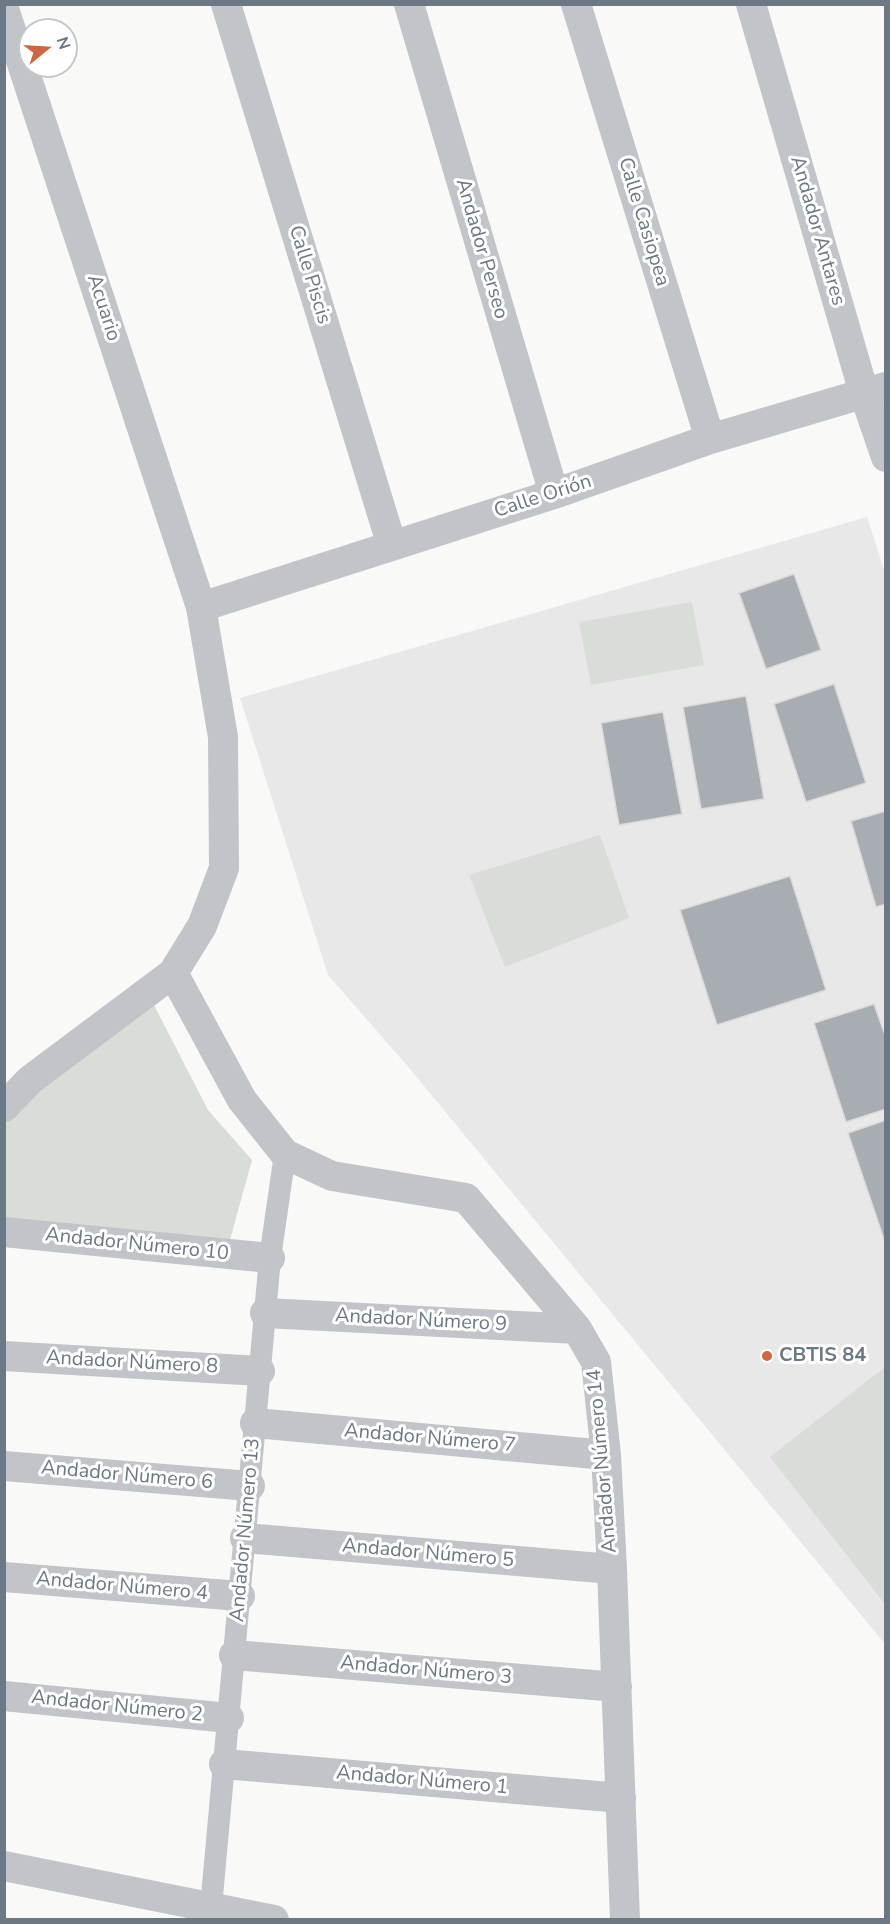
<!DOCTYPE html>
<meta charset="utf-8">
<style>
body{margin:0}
#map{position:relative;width:890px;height:1924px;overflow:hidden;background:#f9f9f7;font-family:"Nunito Sans",sans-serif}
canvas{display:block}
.frame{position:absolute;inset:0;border:6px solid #6c7884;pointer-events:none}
.north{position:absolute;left:18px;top:18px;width:60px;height:60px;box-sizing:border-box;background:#fff;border:2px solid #c4c9ce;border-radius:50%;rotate:72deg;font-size:16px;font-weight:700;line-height:24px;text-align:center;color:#6c7884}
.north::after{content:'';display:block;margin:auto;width:21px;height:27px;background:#d06640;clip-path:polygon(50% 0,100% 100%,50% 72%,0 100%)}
</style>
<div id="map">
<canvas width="890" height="1924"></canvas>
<div class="frame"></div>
<div class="north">N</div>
</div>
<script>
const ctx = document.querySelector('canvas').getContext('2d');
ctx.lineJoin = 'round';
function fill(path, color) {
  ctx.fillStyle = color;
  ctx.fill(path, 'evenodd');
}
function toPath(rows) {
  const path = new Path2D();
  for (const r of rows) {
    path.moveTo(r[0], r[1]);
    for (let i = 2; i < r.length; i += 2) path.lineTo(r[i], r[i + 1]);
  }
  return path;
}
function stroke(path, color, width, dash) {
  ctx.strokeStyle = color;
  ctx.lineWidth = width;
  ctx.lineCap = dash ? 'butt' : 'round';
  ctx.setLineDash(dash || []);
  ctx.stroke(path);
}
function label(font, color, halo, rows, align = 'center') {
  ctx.font = font + ' "Nunito Sans",sans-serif';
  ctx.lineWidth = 6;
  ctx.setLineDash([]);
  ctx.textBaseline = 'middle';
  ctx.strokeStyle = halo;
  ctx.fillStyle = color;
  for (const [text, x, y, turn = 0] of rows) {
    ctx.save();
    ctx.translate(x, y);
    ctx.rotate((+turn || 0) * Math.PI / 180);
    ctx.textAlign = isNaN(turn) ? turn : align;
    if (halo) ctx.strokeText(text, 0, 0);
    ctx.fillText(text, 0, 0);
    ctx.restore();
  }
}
fill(toPath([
 [867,517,886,576,885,1644,410,1069,328,975,240,698]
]), '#e7e8e7');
fill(toPath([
 [692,602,704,665,591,685,579,622],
 [600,835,629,918,505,967,469,875],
 [153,1003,208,1110,252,1160,230,1240,5,1221,4,1112],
 [885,1367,886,1367,885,1604,770,1457]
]), '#d9ddd7');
const building = toPath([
 [794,574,821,650,766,669,739,593,794,574],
 [834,684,866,783,806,802,774,704,834,684],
 [746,696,764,799,701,809,683,707,746,696],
 [663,712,682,814,619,825,601,723,663,712],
 [886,811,886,904,876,907,851,821,886,811],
 [790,876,826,990,717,1025,680,910,790,876],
 [874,1004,886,1038,886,1109,846,1122,814,1023,874,1004],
 [886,1120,886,1245,848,1133,886,1120]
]);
fill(building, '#a7adb3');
stroke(building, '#dbdbd9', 1.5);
stroke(toPath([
 [211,1907,270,1258,285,1154]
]), '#c1c4c8', 22);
stroke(toPath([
 [226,4,392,546],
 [409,4,554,494],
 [576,4,710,439],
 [751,4,864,393,886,457],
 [4,9,201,607,223,737,224,868,202,926,173,973,30,1080,4,1107],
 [201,607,554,494,710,439,886,387],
 [173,973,242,1100,285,1154,332,1176,466,1198,577,1329,596,1362,606,1455,612,1569,625,1920],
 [4,1232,270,1258],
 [265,1313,577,1329],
 [4,1356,260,1371],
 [255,1423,606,1455],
 [4,1466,250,1486],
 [245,1538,612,1569],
 [4,1577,240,1596],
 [234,1655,617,1687],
 [4,1696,229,1718],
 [224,1764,621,1798],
 [4,1866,274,1920]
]), '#c1c4c8', 30);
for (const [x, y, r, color] of [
 [767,1356,6,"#d06640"]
]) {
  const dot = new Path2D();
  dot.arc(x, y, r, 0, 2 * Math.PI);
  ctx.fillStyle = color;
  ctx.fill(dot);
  stroke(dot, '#fff', 2);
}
label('20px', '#6c7884', '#fff', [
 ["Calle Casiopea",643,222,73],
 ["Andador Antares",817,231,74],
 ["Andador Perseo",481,249,74],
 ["Calle Piscis",309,275,73],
 ["Acuario",103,308,72],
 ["Calle Orión",543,497,-18],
 ["Andador Número 10",137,1245,6],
 ["Andador Número 9",421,1321,3],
 ["Andador Número 8",132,1363,3],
 ["Andador Número 7",430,1439,5],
 ["Andador Número 14",603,1461,-95],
 ["Andador Número 6",127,1476,5],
 ["Andador Número 13",246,1530,-85],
 ["Andador Número 5",428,1554,5],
 ["Andador Número 4",122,1587,5],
 ["Andador Número 3",426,1671,5],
 ["Andador Número 2",117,1707,6],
 ["Andador Número 1",422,1781,5]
]);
label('bold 20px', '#6c7884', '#fff', [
 ["CBTIS 84",779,1356]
], 'left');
</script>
